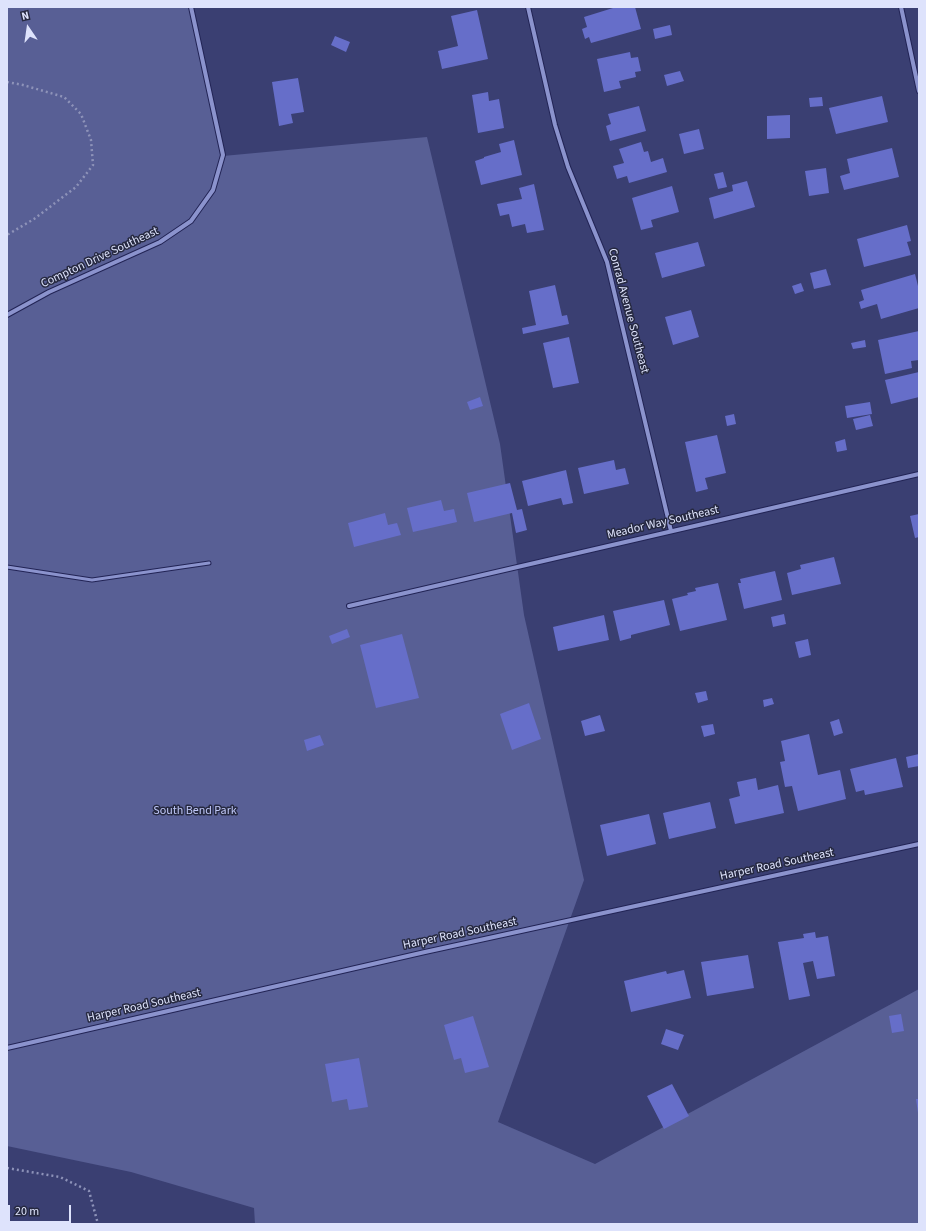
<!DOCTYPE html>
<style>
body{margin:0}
#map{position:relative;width:926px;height:1231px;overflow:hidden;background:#3a3f72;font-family:"Source Sans 3",sans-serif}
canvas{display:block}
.frame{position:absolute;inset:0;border:8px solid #dee3fc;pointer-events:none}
.north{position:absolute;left:8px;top:8px;width:40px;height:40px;-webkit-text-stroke:3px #262940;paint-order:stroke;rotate:347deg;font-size:11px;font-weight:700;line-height:16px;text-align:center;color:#dee3fc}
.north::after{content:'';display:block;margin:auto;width:14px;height:18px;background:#dee3fc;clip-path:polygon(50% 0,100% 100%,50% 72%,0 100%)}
.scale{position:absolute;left:8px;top:1205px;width:63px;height:18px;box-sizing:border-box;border:2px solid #dee3fc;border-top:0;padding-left:5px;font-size:12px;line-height:14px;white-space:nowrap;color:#dee3fc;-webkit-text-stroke:3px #262940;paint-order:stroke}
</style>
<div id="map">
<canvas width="926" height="1231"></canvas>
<div class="frame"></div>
<div class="north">N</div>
<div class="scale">20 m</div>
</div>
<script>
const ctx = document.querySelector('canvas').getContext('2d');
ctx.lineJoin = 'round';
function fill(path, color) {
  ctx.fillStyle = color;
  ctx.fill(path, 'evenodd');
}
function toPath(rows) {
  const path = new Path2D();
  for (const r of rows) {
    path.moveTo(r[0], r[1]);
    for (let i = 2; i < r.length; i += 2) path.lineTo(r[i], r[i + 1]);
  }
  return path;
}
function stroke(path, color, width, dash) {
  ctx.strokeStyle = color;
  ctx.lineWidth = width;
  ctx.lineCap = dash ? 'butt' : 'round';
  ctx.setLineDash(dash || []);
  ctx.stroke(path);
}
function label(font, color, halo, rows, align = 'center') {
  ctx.font = font + ' "Source Sans 3",sans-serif';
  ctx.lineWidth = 3;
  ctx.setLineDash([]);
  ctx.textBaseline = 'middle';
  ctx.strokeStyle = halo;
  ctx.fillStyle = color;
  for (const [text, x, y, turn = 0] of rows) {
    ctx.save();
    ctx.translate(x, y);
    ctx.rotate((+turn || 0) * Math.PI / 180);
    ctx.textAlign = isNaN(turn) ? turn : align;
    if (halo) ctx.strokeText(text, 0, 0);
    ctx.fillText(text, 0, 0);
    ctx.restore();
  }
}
fill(toPath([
 [7,7,191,7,223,156,427,137,500,444,524,615,584,880,498,1122,595,1164,919,989,919,1224,255,1224,254,1208,131,1172,7,1146]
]), '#585f95');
fill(toPath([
 [612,7,635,7,641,29,591,43,589,37,585,39,582,29,587,27,584,17,613,8],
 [477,10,488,59,442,69,438,51,458,46,451,16],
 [670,25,672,35,655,39,653,29],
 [335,36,350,42,346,52,331,45],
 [630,52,631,58,638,57,641,71,635,72,636,77,619,81,621,88,604,92,597,59],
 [680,71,684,81,667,86,664,75],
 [298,78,304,112,291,114,293,123,279,126,272,82],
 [488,92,489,101,499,99,504,128,478,133,472,95],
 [882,96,888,122,836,134,829,108],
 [822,97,823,106,810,107,809,98],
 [639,106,646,131,610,141,606,126,611,124,608,114],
 [790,115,790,138,767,139,767,116],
 [699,129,704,149,684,154,679,134],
 [514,140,522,175,481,185,475,161,484,158,484,157,501,152,499,144],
 [641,142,644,152,648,151,651,162,663,158,667,172,629,183,627,176,617,179,613,166,624,163,619,149],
 [892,148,899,177,844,190,840,176,850,173,847,159],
 [826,168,829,193,809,196,805,171],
 [723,172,727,187,718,189,714,174],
 [747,181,755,207,714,219,709,198,733,191,732,185],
 [534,184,544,230,527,233,525,224,512,227,509,214,500,216,497,204,522,199,519,188],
 [672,186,679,212,651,220,653,227,641,230,632,198],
 [907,225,911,241,907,242,911,255,864,267,857,239],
 [698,242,705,266,662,278,655,253],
 [826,269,831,285,814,289,810,273],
 [915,274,919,290,919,308,881,319,877,304,861,309,859,302,864,300,861,290],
 [801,283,804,291,795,294,792,286],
 [555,285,562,316,567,315,569,324,523,334,522,328,536,325,529,291],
 [691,310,699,337,673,345,665,317],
 [919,331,919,360,911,361,912,368,885,374,878,340],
 [569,337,579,383,553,388,543,343],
 [865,340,866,347,853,349,851,343],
 [919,372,919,397,891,404,885,380],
 [480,397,483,406,470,410,467,402],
 [870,402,872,414,847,418,845,406],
 [734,414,736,424,727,426,725,416],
 [870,415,873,426,856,430,853,419],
 [717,435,726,473,705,478,708,489,696,492,685,442],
 [845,439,847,450,837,452,835,442],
 [614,460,616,470,625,468,629,484,584,494,578,468],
 [566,470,573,503,563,505,561,498,528,506,522,481],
 [510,483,517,510,522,509,527,530,516,533,512,513,474,522,467,493],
 [441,500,444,511,454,509,457,522,413,532,407,508],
 [385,513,388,525,397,523,401,535,354,547,348,523],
 [919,514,919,537,915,538,910,516],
 [834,557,841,584,792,595,787,573,801,569,800,565],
 [775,571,782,600,744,609,738,583,741,583,740,579],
 [718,583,727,620,680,631,672,599,688,595,687,593,696,591,695,588],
 [664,600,670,625,631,635,631,638,620,641,613,611],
 [784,614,786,624,773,627,771,617],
 [604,615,609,640,558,651,553,627],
 [347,629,350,637,332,644,329,636],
 [402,634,419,698,376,708,360,645],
 [808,639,811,655,799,658,795,642],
 [706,691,708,700,698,703,695,693],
 [772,698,774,704,764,707,763,700],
 [529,703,541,739,512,750,500,714],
 [600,715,605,731,585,736,581,721],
 [839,719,843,733,834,736,830,722],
 [713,724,715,734,704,737,701,726],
 [809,734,818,775,840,770,846,799,798,811,792,786,785,787,780,762,785,761,781,741],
 [320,735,324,745,307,751,304,740],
 [919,754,919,766,908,768,906,757],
 [896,758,903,787,865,795,864,790,856,792,850,769],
 [756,778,758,790,778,785,784,813,735,824,729,799,740,796,737,782],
 [710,802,716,828,669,839,663,813],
 [649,814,656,844,607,856,600,825],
 [815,932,816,938,828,936,835,976,817,979,813,961,803,963,810,996,789,1000,778,942,804,938,803,934],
 [748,955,754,988,707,996,701,962],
 [684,970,691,998,631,1012,624,981,666,971,667,974],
 [901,1014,904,1031,892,1033,889,1016],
 [473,1016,489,1067,465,1073,461,1058,454,1060,444,1025],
 [666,1029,684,1035,678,1050,661,1044],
 [359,1058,368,1107,349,1110,347,1099,332,1102,325,1064],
 [672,1084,689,1116,664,1129,647,1096],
 [916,1099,919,1099,919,1113,918,1113]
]), '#666ec9');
const lane = toPath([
 [7,567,92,580,209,563]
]);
const street = toPath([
 [528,7,555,125,568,167,607,262,671,531],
 [901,7,919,91],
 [7,315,49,292,160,242,191,221,213,190,223,155,191,7],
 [349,606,919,474],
 [7,1048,425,952,919,844]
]);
stroke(lane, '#222455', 5);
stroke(street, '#222455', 6);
stroke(toPath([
 [7,82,23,85,64,97,81,114,91,140,93,165,76,187,34,219,7,235],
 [7,1168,60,1177,89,1191,98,1224]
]), '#8e93b9', 2.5, [2, 3]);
stroke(lane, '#8b93cd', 3);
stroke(street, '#8b93cd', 4);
label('12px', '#dee3fc', '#262940', [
 ["Compton Drive Southeast",100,258,-25],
 ["Conrad Avenue Southeast",628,311,75],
 ["Meador Way Southeast",663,523,-13],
 ["Harper Road Southeast",777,865,-12],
 ["Harper Road Southeast",460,934,-12],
 ["Harper Road Southeast",144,1006,-13]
]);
label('12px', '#c1c9f9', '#262940', [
 ["South Bend Park",195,811]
]);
</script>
